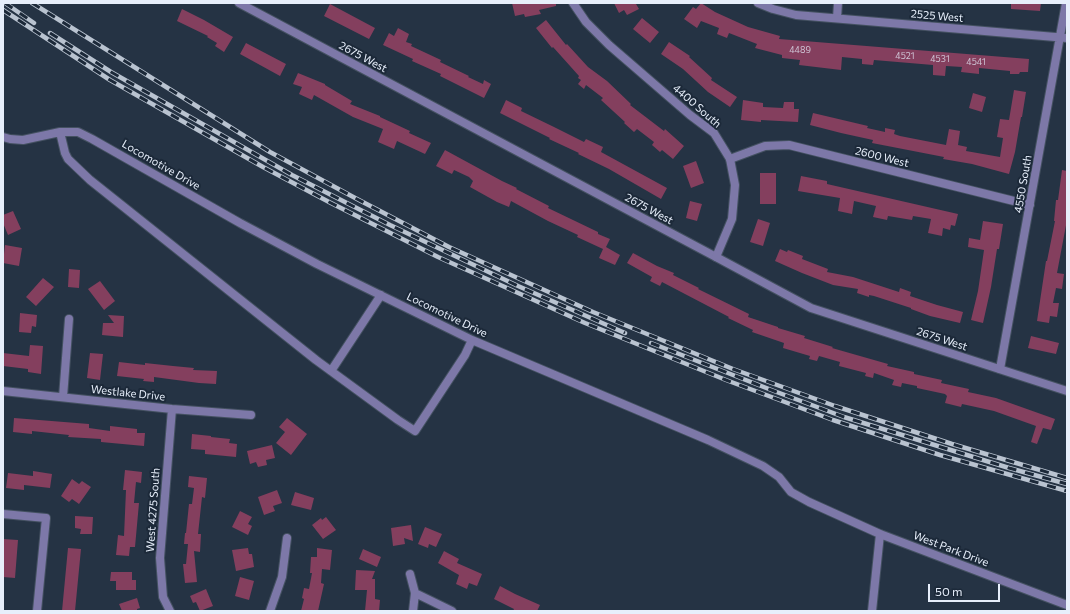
<!DOCTYPE html>
<style>
body{margin:0}
#map{position:relative;width:1070px;height:614px;overflow:hidden;background:#253344;font-family:Commissioner,sans-serif}
canvas{display:block}
.frame{position:absolute;inset:0;border:4px solid #e7effb;pointer-events:none}
.scale{position:absolute;left:928px;top:584px;width:72px;height:18px;box-sizing:border-box;border:2px solid #e7effb;border-top:0;padding-left:5px;font-size:12px;line-height:14px;white-space:nowrap;color:#e7effb;-webkit-text-stroke:3px #1c2939;paint-order:stroke}
</style>
<div id="map">
<canvas width="1070" height="614"></canvas>
<div class="frame"></div>
<div class="scale">50 m</div>
</div>
<script>
const ctx = document.querySelector('canvas').getContext('2d');
ctx.lineJoin = 'round';
function fill(path, color) {
  ctx.fillStyle = color;
  ctx.fill(path, 'evenodd');
}
function toPath(rows) {
  const path = new Path2D();
  for (const r of rows) {
    path.moveTo(r[0], r[1]);
    for (let i = 2; i < r.length; i += 2) path.lineTo(r[i], r[i + 1]);
  }
  return path;
}
function stroke(path, color, width, dash) {
  ctx.strokeStyle = color;
  ctx.lineWidth = width;
  ctx.lineCap = dash ? 'butt' : 'round';
  ctx.setLineDash(dash || []);
  ctx.stroke(path);
}
function label(font, color, halo, rows, align = 'center') {
  ctx.font = font + ' Commissioner,sans-serif';
  ctx.lineWidth = 4;
  ctx.setLineDash([]);
  ctx.textBaseline = 'middle';
  ctx.strokeStyle = halo;
  ctx.fillStyle = color;
  for (const [text, x, y, turn = 0] of rows) {
    ctx.save();
    ctx.translate(x, y);
    ctx.rotate((+turn || 0) * Math.PI / 180);
    ctx.textAlign = isNaN(turn) ? turn : align;
    if (halo) ctx.strokeText(text, 0, 0);
    ctx.fillText(text, 0, 0);
    ctx.restore();
  }
}
fill(toPath([
 [512,3,556,3,556,6,539,10,541,14,525,17,524,14,515,16],
 [614,3,638,3,636,4,639,9,627,15,624,10,619,13],
 [701,3,715,12,748,27,780,36,779,39,1029,59,1028,72,1020,72,1019,74,1010,74,1010,71,979,68,979,74,961,72,962,67,946,66,945,76,933,75,933,65,874,60,873,65,862,64,862,59,842,57,841,70,799,65,800,60,782,58,782,55,755,48,757,44,729,33,727,38,717,34,719,28,701,21,697,28,684,19,693,7,696,9],
 [1011,3,1041,3,1040,11,1011,9],
 [330,4,375,28,369,39,324,16],
 [182,9,204,20,233,37,224,52,215,46,217,43,207,37,208,36,177,21],
 [642,18,659,32,650,43,633,29],
 [546,20,566,45,567,44,588,67,607,81,631,104,630,105,664,131,665,129,684,146,673,159,662,150,660,152,652,145,654,142,637,129,634,132,624,123,625,122,601,100,603,98,586,85,584,89,578,84,581,80,578,78,579,76,553,47,552,48,536,28],
 [398,28,409,34,406,42,412,44,411,46,441,60,440,62,469,76,468,77,483,84,484,80,491,84,484,98,440,76,441,74,412,61,413,59,383,45,389,33,394,36],
 [669,42,690,56,689,57,712,78,711,80,737,97,730,107,708,92,683,69,661,54],
 [246,43,286,64,280,76,240,54],
 [298,73,325,84,325,85,352,101,350,104,380,116,380,117,410,131,409,133,431,143,425,154,397,141,394,149,378,142,383,129,353,117,314,95,312,100,299,94,302,87,293,84],
 [1014,90,1026,92,1022,117,1021,117,1015,152,1009,174,972,164,943,159,944,157,872,143,873,140,841,133,810,125,813,113,868,126,867,128,885,132,885,128,895,130,894,134,900,136,946,145,949,129,960,131,958,145,967,147,966,151,1000,157,1003,138,997,137,1000,119,1009,120],
 [973,93,986,97,982,112,969,108],
 [506,100,522,108,521,111,554,127,584,142,586,139,603,147,601,152,667,188,661,199,609,169,578,154,579,153,549,139,550,138,500,113],
 [743,100,763,103,763,107,783,108,784,102,794,102,794,109,799,109,798,122,761,120,761,122,741,120],
 [445,150,502,181,517,188,516,189,549,206,548,208,598,232,598,234,610,239,606,247,620,255,615,265,599,258,603,249,577,237,578,235,548,221,511,201,509,207,497,202,470,187,473,181,469,177,454,170,452,174,436,166],
 [696,161,704,183,691,188,683,166],
 [1062,170,1067,171,1067,220,1057,273,1064,274,1062,289,1056,288,1053,303,1059,303,1057,317,1050,316,1049,323,1037,321,1046,261,1047,261,1055,221,1054,221,1056,200,1058,200],
 [760,173,776,173,776,204,760,204],
 [801,176,827,181,827,184,958,214,955,226,951,225,950,230,943,228,942,236,928,233,931,219,913,216,912,220,888,216,887,220,873,217,876,206,854,201,852,214,838,211,840,198,798,191],
 [690,201,702,204,697,221,686,218],
 [13,211,21,229,8,235,3,223,3,215],
 [758,219,770,223,763,246,750,242],
 [983,221,1003,224,999,249,997,249,991,287,983,323,971,320,978,291,984,250,968,247,969,238,980,240],
 [5,245,22,248,19,266,3,263],
 [780,249,787,252,788,250,803,256,802,259,828,269,827,272,853,277,899,292,900,288,911,292,910,296,937,305,963,312,960,323,930,316,911,309,911,308,874,296,869,295,869,297,857,293,858,289,833,285,802,273,775,261],
 [633,253,657,266,674,273,673,275,699,288,698,289,749,314,748,317,778,327,778,328,805,336,804,338,833,347,832,348,888,364,887,366,914,372,914,374,942,380,941,383,969,389,968,392,996,398,1055,419,1051,430,1043,428,1037,444,1031,442,1036,426,994,411,962,404,961,407,945,403,947,396,945,394,917,388,917,386,902,383,901,387,892,385,894,380,874,373,873,378,865,376,866,373,839,366,840,362,819,356,817,361,809,359,810,356,783,348,784,343,752,332,753,330,728,318,729,317,662,282,660,286,650,281,652,277,627,263],
 [69,269,80,270,79,288,68,287],
 [43,278,54,287,36,306,26,297],
 [100,281,115,301,104,310,88,289],
 [20,313,37,315,36,327,32,326,31,333,19,332],
 [108,315,124,316,123,337,102,335,103,323,114,323],
 [1031,336,1059,343,1056,354,1028,348],
 [30,345,43,346,41,374,28,372,28,369,3,366,3,353,29,356],
 [90,353,103,354,100,380,87,378],
 [119,362,145,365,145,363,173,366,194,368,193,370,217,371,216,384,199,383,154,377,154,382,143,381,144,379,117,376],
 [14,418,89,424,89,428,110,431,110,426,137,429,137,433,145,433,144,446,101,442,101,439,68,437,69,435,32,431,32,434,13,432],
 [287,418,307,434,291,455,276,443,285,432,279,427],
 [192,434,211,436,211,437,230,439,229,443,237,444,236,457,205,454,205,450,191,449],
 [272,445,275,458,266,460,267,465,258,467,256,462,250,464,247,451],
 [125,470,142,472,141,483,136,482,134,503,139,503,135,547,130,547,129,556,116,555,118,535,124,536,126,490,123,490],
 [33,471,52,474,50,488,24,485,24,490,6,488,8,473,33,476],
 [189,476,207,478,205,498,202,497,198,534,201,534,200,552,194,551,197,582,185,583,183,564,186,564,188,544,184,544,185,533,186,533,189,504,192,504,194,488,188,487],
 [72,479,79,484,82,481,91,487,79,504,72,499,69,502,61,496],
 [277,490,282,503,273,506,275,511,264,515,258,497],
 [295,492,314,498,311,510,291,505],
 [240,511,252,517,248,524,252,526,248,535,232,527],
 [75,516,93,517,92,534,80,534,81,529,75,528],
 [326,517,336,530,323,539,312,525,321,518,322,520],
 [411,525,413,541,404,538,405,544,393,546,391,528],
 [425,527,442,534,436,547,429,544,428,548,418,544],
 [3,539,18,540,15,578,3,577],
 [68,548,81,549,75,611,62,611],
 [248,548,249,554,252,554,254,567,236,571,232,550],
 [317,548,332,550,330,570,322,569,321,583,324,584,318,611,301,611,304,599,302,598,304,588,309,589,312,573,310,573,311,557,317,557],
 [363,549,381,557,377,567,359,559],
 [444,551,459,559,457,563,482,574,477,586,469,583,467,589,456,584,459,575,438,563],
 [356,570,375,571,372,579,375,579,375,599,380,600,379,611,365,611,367,590,355,590],
 [111,572,132,572,132,580,136,580,136,590,116,590,116,581,110,581],
 [240,577,254,581,249,600,235,596],
 [500,586,515,594,540,605,537,611,513,611,514,609,494,599],
 [206,589,213,606,200,611,196,602,193,603,190,596],
 [137,598,140,608,137,609,137,611,122,611,119,604]
]), '#843f5e');
const minor = toPath([
 [239,3,716,257],
 [758,3,773,9,796,15,1067,38],
 [837,18,838,3],
 [60,132,78,132,92,139,240,223,317,264,472,340,708,440,763,466,779,477,791,492,809,502,880,534,1067,605],
 [3,137,10,139,23,140,60,132,65,153,68,159,90,180,316,360,398,420,415,431,465,355,472,340],
 [730,159,765,146,789,145,1030,205],
 [1000,369,1066,3],
 [331,371,381,295],
 [3,391,172,409,251,415],
 [63,397,69,319],
 [3,514,46,518,37,611],
 [410,574,415,593,413,611],
 [415,593,452,611],
 [170,611,163,597,160,558,172,409],
 [270,611,282,577,287,538],
 [872,611,880,534]
]);
const tertiary = toPath([
 [573,3,586,22,609,45,690,115,714,133,730,159,735,185,732,219,716,257,811,308,1067,391]
]);
stroke(minor, '#445161', 10);
stroke(tertiary, '#445161', 10);
stroke(minor, '#7d78a8', 8);
stroke(tertiary, '#7d78a8', 8);
const rail = toPath([
 [5,3,34,23],
 [32,3,270,152,357,199,449,247,593,312,733,369,835,406,952,444,1067,478],
 [3,10,110,80,263,167,329,202,438,257,585,323,726,380,833,420,940,455,1067,491],
 [50,33,111,72,292,175,390,225,518,286,625,333],
 [651,343,774,391,844,417,1009,468,1067,484]
]);
stroke(rail, '#b9c3d0', 4.5);
stroke(rail, '#1c2939', 3, [9]);
label('9px', '#cec3d4', null, [
 ["4489",800,50],
 ["4521",905,56],
 ["4531",940,59],
 ["4541",976,62]
]);
label('11px', '#e7effb', '#1c2939', [
 ["2525 West",937,16,5],
 ["2675 West",363,57,28],
 ["4400 South",697,106,41],
 ["2600 West",882,157,14],
 ["Locomotive Drive",161,165,30],
 ["4550 South",1023,184,-80],
 ["2675 West",649,209,28],
 ["Locomotive Drive",447,315,26],
 ["2675 West",942,339,18],
 ["Westlake Drive",128,393,6],
 ["West 4275 South",153,510,-86],
 ["West Park Drive",951,549,21]
]);
</script>
